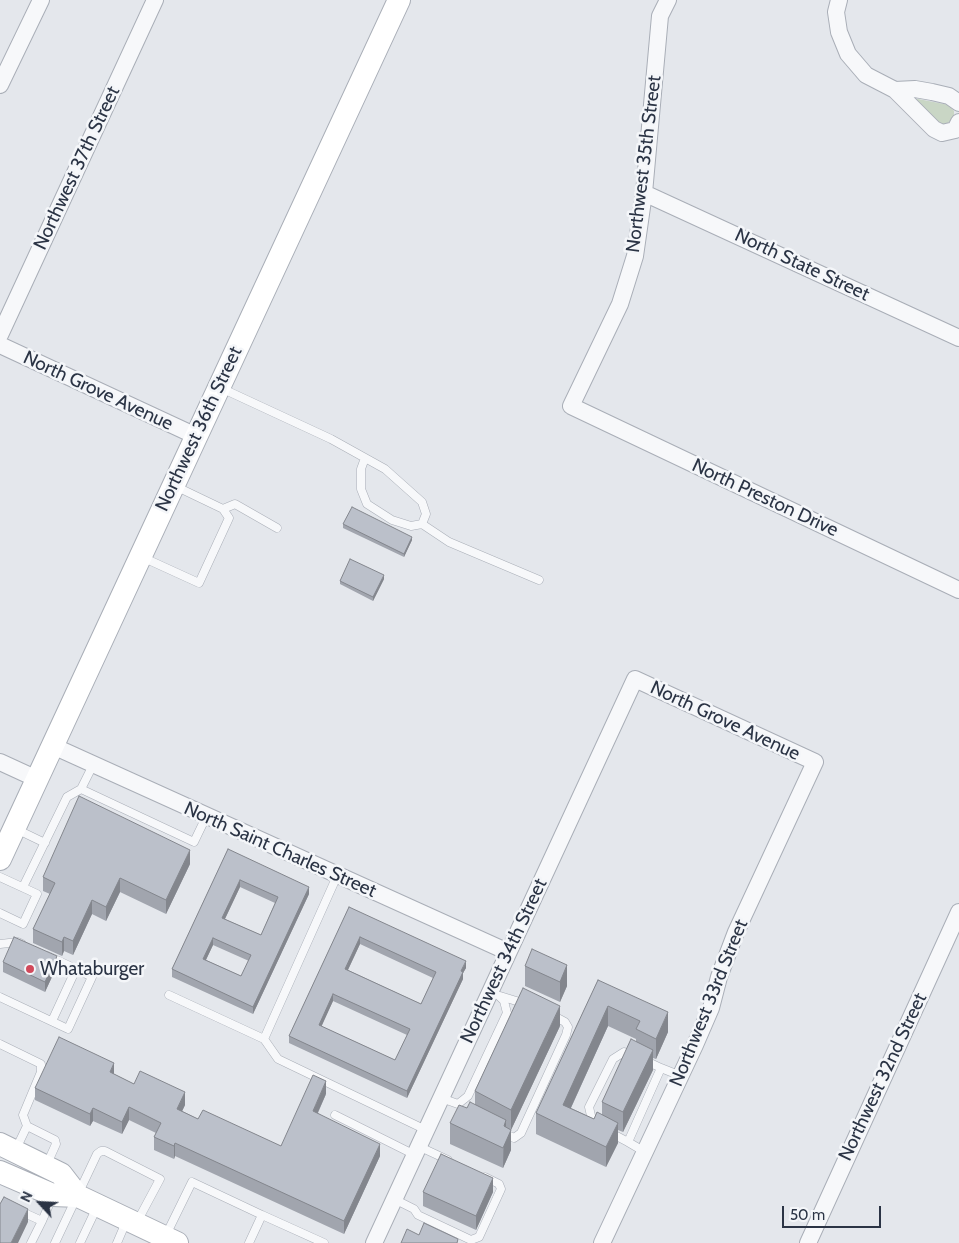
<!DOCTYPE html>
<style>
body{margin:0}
#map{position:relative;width:959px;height:1243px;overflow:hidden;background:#e4e7ec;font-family:Cabin,sans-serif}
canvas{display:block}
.north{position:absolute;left:15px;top:1178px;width:50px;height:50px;-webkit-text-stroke:4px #f4f6f9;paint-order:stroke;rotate:295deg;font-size:14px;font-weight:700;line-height:20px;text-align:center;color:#2b3445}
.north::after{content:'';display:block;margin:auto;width:18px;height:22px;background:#2b3445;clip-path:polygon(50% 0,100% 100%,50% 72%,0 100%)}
.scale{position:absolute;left:782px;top:1206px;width:99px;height:22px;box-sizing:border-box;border:2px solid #2b3445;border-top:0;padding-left:6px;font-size:15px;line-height:18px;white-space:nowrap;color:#2b3445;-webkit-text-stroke:4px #f4f6f9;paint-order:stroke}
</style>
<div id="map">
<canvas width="959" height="1243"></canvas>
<div class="north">N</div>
<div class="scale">50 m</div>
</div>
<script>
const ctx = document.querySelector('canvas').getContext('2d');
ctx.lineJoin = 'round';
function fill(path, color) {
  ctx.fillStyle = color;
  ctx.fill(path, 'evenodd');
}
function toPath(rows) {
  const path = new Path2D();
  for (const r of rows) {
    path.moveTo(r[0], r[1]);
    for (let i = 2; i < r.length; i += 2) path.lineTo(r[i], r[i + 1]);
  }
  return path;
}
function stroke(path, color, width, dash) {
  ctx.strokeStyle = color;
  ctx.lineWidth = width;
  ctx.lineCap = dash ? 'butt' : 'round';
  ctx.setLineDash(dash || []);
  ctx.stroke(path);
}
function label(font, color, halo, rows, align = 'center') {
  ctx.font = font + ' Cabin,sans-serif';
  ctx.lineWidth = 5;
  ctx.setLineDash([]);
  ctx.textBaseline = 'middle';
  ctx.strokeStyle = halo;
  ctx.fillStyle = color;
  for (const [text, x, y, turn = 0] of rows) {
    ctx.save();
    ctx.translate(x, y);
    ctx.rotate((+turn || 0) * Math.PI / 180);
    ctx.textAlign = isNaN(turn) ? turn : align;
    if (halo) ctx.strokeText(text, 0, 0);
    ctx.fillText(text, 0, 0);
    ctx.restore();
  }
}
fill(toPath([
 [913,98,949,105,954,111,954,118,944,126,939,124]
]), '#c9d6c5');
const service = toPath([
 [221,388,331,439,385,469,422,502,426,514,422,524,411,526,392,520,367,504,361,489,361,469,365,458],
 [223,509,235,504,277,528],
 [422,524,449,542,539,580],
 [142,557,199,583,229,518,223,509,175,486],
 [81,789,93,765],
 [16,829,45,843],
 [0,877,37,894,23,924,0,913],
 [23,887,67,797,81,789,194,842,206,817],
 [0,944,18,942,22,944],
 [48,956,76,969,52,1021],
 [169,995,264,1039,278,1059,426,1130],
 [500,996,526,1004],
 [0,997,68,1029,92,977,76,969],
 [264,1039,337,876],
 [0,1044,41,1064,41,1072,23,1115,27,1126],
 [644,1060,661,1068],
 [441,1098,458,1104,468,1096,507,1013,504,1001,499,996],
 [335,1115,415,1155],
 [597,1126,592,1120,589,1107,613,1059,624,1052,634,1055],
 [609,1132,628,1142],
 [503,1133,514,1138,521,1133,566,1035,568,1027,565,1022,552,1015],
 [418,1146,448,1160],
 [16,1149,27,1126,55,1140,56,1144,47,1164],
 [645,1152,628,1142,661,1068,681,1076],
 [394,1199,414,1209,418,1215,471,1240,479,1237,501,1189,499,1184,485,1177],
 [20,1211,42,1221,31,1243],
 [262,1215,324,1243],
 [42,1221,52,1198],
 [166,1235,192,1182,262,1215,249,1243],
 [55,1243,97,1154,101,1151,105,1151,160,1179,137,1222],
 [80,1243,97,1207],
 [117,1243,126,1222]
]);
const minor = toPath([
 [668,0,660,16,644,193,635,256,620,304,571,406,959,590],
 [839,0,836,12,839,32,848,54,866,75,895,90,934,129,942,133,955,130,959,122],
 [0,85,41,0],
 [895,90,915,89,932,92,949,96,959,103],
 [644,193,959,338],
 [0,335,155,0],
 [0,345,196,436],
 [53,746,508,952],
 [0,762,37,779],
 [374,1243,635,679,815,762,736,932,719,977,711,1008,695,1045,602,1243],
 [808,1243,959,912]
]);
const secondary = toPath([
 [0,859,399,0],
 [0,1144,61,1174,78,1196],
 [0,1172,53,1195,78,1196,177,1243]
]);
stroke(service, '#a9aeb7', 9);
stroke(minor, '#a9aeb7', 18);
stroke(secondary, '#a9aeb7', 24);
stroke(service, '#f7f8fa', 8);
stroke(minor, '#f7f8fa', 16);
stroke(secondary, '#fff', 22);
fill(toPath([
 [343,524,412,540,404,557,343,528],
 [384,579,373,601,340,584,340,581],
 [228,849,309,894,253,1014,172,977,172,969],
 [240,887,275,903,261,935,225,919],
 [213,945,249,961,241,976,206,960],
 [190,864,166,914,120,892,106,921,92,914,73,955,64,951,62,956,33,943,33,929,50,894,43,891,43,877],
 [349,907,466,968,463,973,463,979,407,1098,289,1043,289,1036],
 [360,944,433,978,421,1004,348,970],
 [333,1001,407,1035,395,1060,321,1026],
 [3,962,57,966,45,992,3,972],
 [567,965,567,986,560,1002,525,986,525,966],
 [598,980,668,1032,656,1059,653,1058,653,1070,623,1132,618,1130,618,1143,606,1167,536,1134,536,1113],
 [608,1026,636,1039,636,1042,602,1102,602,1114,594,1119,571,1108],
 [560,1026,511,1130,511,1150,503,1168,450,1144,450,1123,467,1108,475,1104,475,1091],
 [114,1074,134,1084,185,1105,182,1111,198,1119,281,1146,326,1094,318,1113,380,1156,344,1234,175,1156,174,1159,154,1150,154,1137,156,1133,129,1120,122,1134,93,1121,90,1126,35,1100,35,1088],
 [423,1192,493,1192,476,1230,423,1206]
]), '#a1a5ae');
fill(toPath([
 [412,537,412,540,404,557,404,554],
 [384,575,384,579,373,601,373,597],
 [190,850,190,864,166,914,166,900],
 [120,878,120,892,106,921,106,907],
 [240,880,240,887,222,925,222,918],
 [309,887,309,894,253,1014,253,1007],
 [92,900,92,914,73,955,73,941],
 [64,937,64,951,62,956,62,942],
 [360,937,360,944,345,976,345,969],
 [213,938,213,945,203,966,203,959],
 [57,956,57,966,45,992,45,982],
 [466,961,466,968,463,973,463,979,407,1098,407,1091],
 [567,965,567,986,560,1002,560,982],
 [333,994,333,1001,319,1032,319,1025],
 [560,1006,560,1026,511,1130,511,1150,503,1168,504,1126,506,1120,506,1140,511,1130,511,1110],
 [608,1006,608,1026,563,1125,563,1105],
 [668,1012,668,1032,656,1059,656,1039],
 [653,1050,653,1070,623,1132,623,1112],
 [114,1063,114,1076,110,1072],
 [326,1081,326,1094,313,1123,313,1111],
 [185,1092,185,1105,177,1122,177,1109],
 [129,1107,129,1120,122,1134,122,1122],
 [93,1108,93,1121,90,1126,90,1114],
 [618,1123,618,1143,606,1167,606,1147],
 [175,1143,175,1156,174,1159,174,1146],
 [380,1144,380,1156,344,1234,344,1221],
 [493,1178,493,1192,476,1230,476,1216],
 [28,1209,28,1222,18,1243,11,1243]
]), '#83868d');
const building = toPath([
 [352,507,412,537,404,554,343,524,352,507],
 [350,559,384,575,373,597,340,581,350,559],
 [79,796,190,850,166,900,120,878,106,907,92,900,73,941,64,937,62,942,33,929,55,883,43,877,79,796],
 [228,849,309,887,253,1007,172,969,228,849],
 [240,880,278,897,261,935,222,918,240,880],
 [213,938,251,955,241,976,203,959,213,938],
 [349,907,466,961,461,971,463,972,407,1091,289,1036,349,907],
 [360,937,436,972,421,1004,345,969,360,937],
 [333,994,410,1029,395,1060,319,1025,333,994],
 [14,937,57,956,45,982,3,962,14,937],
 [532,949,567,965,560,982,525,966,532,949],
 [598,980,668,1012,656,1039,636,1029,640,1021,608,1006,563,1105,594,1119,597,1112,618,1123,606,1147,536,1113,598,980],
 [523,988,560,1006,511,1110,475,1091,523,988],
 [59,1037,114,1063,110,1072,134,1084,140,1071,185,1092,177,1109,198,1119,203,1110,281,1146,313,1075,326,1081,313,1111,380,1144,344,1221,175,1143,174,1146,154,1137,161,1123,129,1107,122,1122,93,1108,90,1114,35,1088,59,1037],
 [631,1039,653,1050,623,1112,602,1102,631,1039],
 [470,1102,506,1120,504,1126,511,1130,503,1148,450,1123,459,1105,467,1108,470,1102],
 [441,1154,493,1178,476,1216,423,1192,441,1154],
 [4,1197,28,1209,11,1243,0,1243,0,1204,4,1197],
 [424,1223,458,1239,457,1243,401,1243,407,1229,419,1235,424,1223]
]);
fill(building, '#bbc0ca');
stroke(building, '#83868d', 1);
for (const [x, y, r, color] of [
 [30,969,5,"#d1495b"]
]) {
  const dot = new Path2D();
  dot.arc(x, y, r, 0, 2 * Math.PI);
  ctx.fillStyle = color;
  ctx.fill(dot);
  stroke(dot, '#f4f6f9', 2);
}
label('19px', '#2b3445', '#f4f6f9', [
 ["Northwest 35th Street",644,164,-83],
 ["Northwest 37th Street",77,168,-65],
 ["North State Street",802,265,25],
 ["North Grove Avenue",98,391,25],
 ["Northwest 36th Street",199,429,-65],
 ["North Preston Drive",765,498,25],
 ["North Grove Avenue",725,721,25],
 ["North Saint Charles Street",280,850,24],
 ["Northwest 34th Street",504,961,-65],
 ["Northwest 33rd Street",709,1003,-68],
 ["Northwest 32nd Street",883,1077,-65]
]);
label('19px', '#2b3445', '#f4f6f9', [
 ["Whataburger",40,969]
], 'left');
</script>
